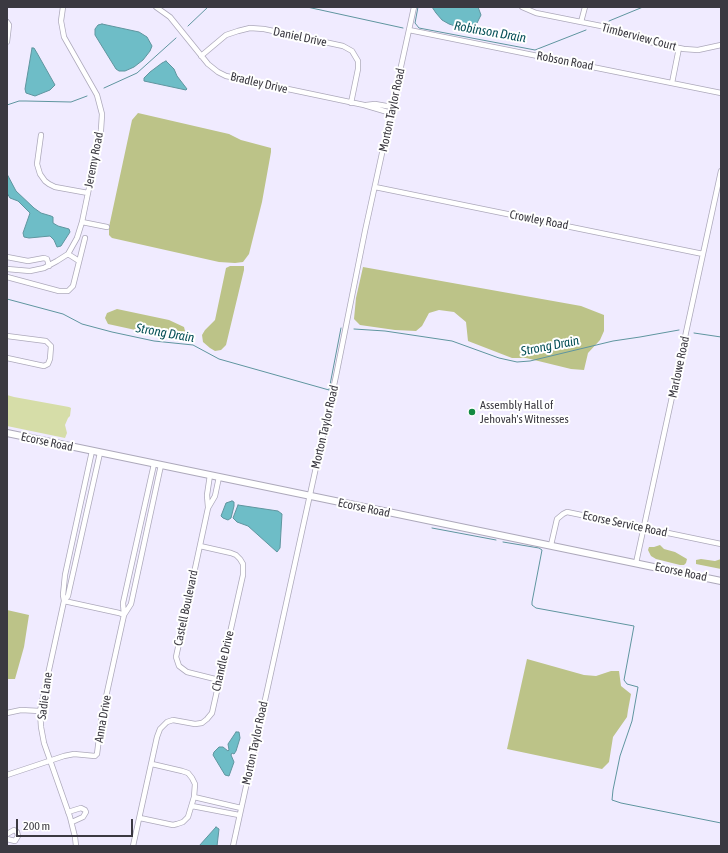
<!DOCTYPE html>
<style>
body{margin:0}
#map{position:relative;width:728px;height:853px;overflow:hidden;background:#f0ebff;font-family:"Asap Condensed",sans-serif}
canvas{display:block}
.frame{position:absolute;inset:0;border:8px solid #3b3941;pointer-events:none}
.scale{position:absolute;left:16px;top:819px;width:117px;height:18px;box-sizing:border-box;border:2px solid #3b3941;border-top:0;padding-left:5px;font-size:12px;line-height:14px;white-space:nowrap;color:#3b3941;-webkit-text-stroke:3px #fff;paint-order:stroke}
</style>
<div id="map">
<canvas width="728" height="853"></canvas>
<div class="frame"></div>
<div class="scale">200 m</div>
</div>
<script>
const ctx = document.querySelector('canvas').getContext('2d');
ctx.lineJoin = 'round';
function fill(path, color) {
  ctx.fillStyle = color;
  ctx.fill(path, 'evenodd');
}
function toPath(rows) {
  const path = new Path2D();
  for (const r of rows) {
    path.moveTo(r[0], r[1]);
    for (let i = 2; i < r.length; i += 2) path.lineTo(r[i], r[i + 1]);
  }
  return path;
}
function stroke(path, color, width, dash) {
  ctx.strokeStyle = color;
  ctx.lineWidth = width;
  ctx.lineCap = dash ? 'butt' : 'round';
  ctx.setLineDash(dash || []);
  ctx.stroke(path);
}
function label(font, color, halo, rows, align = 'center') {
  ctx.font = font + ' "Asap Condensed",sans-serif';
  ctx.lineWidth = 4;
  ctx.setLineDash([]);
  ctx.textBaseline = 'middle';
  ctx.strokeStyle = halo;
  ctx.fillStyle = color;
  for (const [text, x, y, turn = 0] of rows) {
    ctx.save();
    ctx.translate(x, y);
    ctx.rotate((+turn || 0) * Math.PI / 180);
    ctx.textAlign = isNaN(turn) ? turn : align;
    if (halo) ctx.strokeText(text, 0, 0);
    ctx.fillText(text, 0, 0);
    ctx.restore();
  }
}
fill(toPath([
 [7,395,14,397,69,407,71,408,70,416,68,418,65,425,67,433,65,438,7,426]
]), '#d6dda8');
fill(toPath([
 [138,113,229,134,241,140,271,148,271,152,262,202,249,254,243,262,235,263,219,262,112,238,109,235,109,227,132,120],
 [230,266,244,266,244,270,226,345,221,350,215,351,210,348,203,342,202,335,205,330,215,320,226,268],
 [363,267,581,306,604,315,604,331,600,340,588,353,584,370,571,369,526,358,512,358,468,341,466,322,454,312,439,310,429,313,422,326,416,331,395,330,360,325,354,319,356,298],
 [117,309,169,320,184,327,185,331,183,337,172,338,108,324,105,318,107,313],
 [660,545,664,549,675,552,687,559,686,563,684,565,680,565,656,559,651,556,648,550,649,547,654,547],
 [701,559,715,561,721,559,721,569,696,564,696,560],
 [7,610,29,615,24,647,15,679,7,679],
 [527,659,584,675,596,676,611,671,619,671,621,686,631,694,628,710,627,717,613,737,609,762,602,769,507,749]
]), '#bcc388');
const water = toPath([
 [432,7,478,7,481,15,477,23,470,26,455,26,449,24,442,20,436,13,432,7],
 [102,24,139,32,147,37,152,46,150,51,143,60,134,67,125,71,119,71,116,69,95,35,95,29,98,25,102,24],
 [32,48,34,48,37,53,55,85,50,90,35,96,26,93,25,89,32,48],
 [166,61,174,69,177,76,187,89,186,90,144,81,144,78,150,72,162,63,166,61],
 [7,174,16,191,34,208,41,213,51,216,53,217,53,223,58,226,69,229,70,232,61,246,57,247,54,240,50,236,29,238,24,237,23,233,30,213,18,201,10,198,7,193,7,174],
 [232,501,234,502,234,506,231,518,228,520,223,518,221,516,226,503,232,501],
 [238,505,278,511,282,514,280,548,277,552,248,526,237,522,233,518,238,505],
 [236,732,239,732,240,738,236,751,234,754,232,753,231,755,234,762,229,776,225,775,213,755,214,752,219,747,223,747,228,751,229,750,228,744,236,732],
 [216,827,219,829,217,846,199,846,216,827]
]);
fill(water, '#6ebdc7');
stroke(water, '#5f959f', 1);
stroke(toPath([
 [307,7,403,28],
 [418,7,415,23,419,28,535,50,586,30],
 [609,21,643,7],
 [188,26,208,7],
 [104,88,137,73,176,38],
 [7,105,19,101,26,101,71,102,87,96],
 [7,299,63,314,82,324,112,332,154,341,193,345,219,359,329,390,341,328],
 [354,329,385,331,452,341,499,358,517,362,530,361,613,341,640,337,679,330],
 [694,333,721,337],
 [432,528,496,540],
 [503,542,539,548,542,550,532,602,532,605,536,608,634,626,624,680,627,684,638,687,632,721,620,756,613,790,612,800,621,803,721,823]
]), '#5f959f', 1);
const street = toPath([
 [156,7,170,17,208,64,218,72,226,76,364,105,391,113],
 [522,7,536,13,601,26,645,41,684,49,698,50,721,45],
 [7,22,9,25,7,42],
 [581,22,585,7],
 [409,30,721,93],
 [201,56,226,35,238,31,250,28,264,29,343,46,352,51,358,61,358,69,351,103],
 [672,83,679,48],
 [366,105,375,104,392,107],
 [41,135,37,164,40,174,45,181,49,184,55,187,88,193],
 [375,187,703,254],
 [82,222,107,227],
 [68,254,79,261],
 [7,257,28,261,44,258,47,259,49,266],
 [7,269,30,271,44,268,57,261,68,254,77,238,82,222,101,130,102,114,97,95,64,37,61,21,63,7],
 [7,277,59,291,68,291,73,286,85,238],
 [7,336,46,341,51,346,50,359,48,364,44,366,7,358],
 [219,477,215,496,208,508,176,657,179,666,187,672,219,680],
 [208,507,207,495,210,475],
 [551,545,557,519,563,514,567,512,721,544],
 [636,563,721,171],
 [64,601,68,596,69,591,100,453],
 [64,601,119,613,124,615],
 [124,615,131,604,161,465],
 [7,713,21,710,40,711],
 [7,775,64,756,74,754,95,756,97,754,102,715,124,615,123,603,154,464],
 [194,797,241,808],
 [192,806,239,815],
 [68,812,81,808,85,810,86,812,83,817,72,822],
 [140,818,173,825,177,824,183,822,188,817,194,797,195,784,192,778,188,773,182,771,152,764],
 [7,834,14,830,17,832,18,836,15,841,7,839],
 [76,846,75,837,70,817,44,743,41,727,40,711,64,601,63,595,65,575,92,451],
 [133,846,157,737,160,729,167,722,173,720,195,724,202,723,207,719,212,713,243,575,243,564,240,559,236,555,231,553,200,546],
 [233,846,336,376,365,231,414,7]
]);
const secondary = toPath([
 [7,433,721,581]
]);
stroke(street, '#ada9bb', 6);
stroke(secondary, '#ada9bb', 8);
stroke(street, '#fff', 4.5);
stroke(secondary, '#fff', 6);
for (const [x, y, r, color] of [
 [472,412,4,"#128942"]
]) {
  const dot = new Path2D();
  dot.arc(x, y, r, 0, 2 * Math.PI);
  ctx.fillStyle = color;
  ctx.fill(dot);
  stroke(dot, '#fff', 1.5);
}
label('12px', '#3b3941', '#fff', [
 ["Daniel Drive",300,37,12],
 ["Timberview Court",639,37,15],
 ["Robson Road",565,61,11],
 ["Bradley Drive",259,83,13],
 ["Morton Taylor Road",392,110,-78],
 ["Jeremy Road",94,160,-79],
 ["Crowley Road",539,220,11],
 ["Marlowe Road",679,367,-78],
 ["Morton Taylor Road",325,427,-77],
 ["Ecorse Road",47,442,12],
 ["Ecorse Road",364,508,12],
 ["Ecorse Service Road",625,524,12],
 ["Ecorse Road",681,572,12],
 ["Castell Boulevard",186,608,-78],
 ["Chandle Drive",223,661,-77],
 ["Sadie Lane",45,696,-82],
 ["Anna Drive",103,719,-80],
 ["Morton Taylor Road",255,743,-78]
]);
label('12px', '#3b3941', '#fff', [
 ["Assembly Hall of",480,405],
 ["Jehovah's Witnesses",480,419]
], 'left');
label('italic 13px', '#075158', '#fff', [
 ["Robinson Drain",490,32,10],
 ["Strong Drain",165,333,10],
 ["Strong Drain",550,346,-11]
]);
</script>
